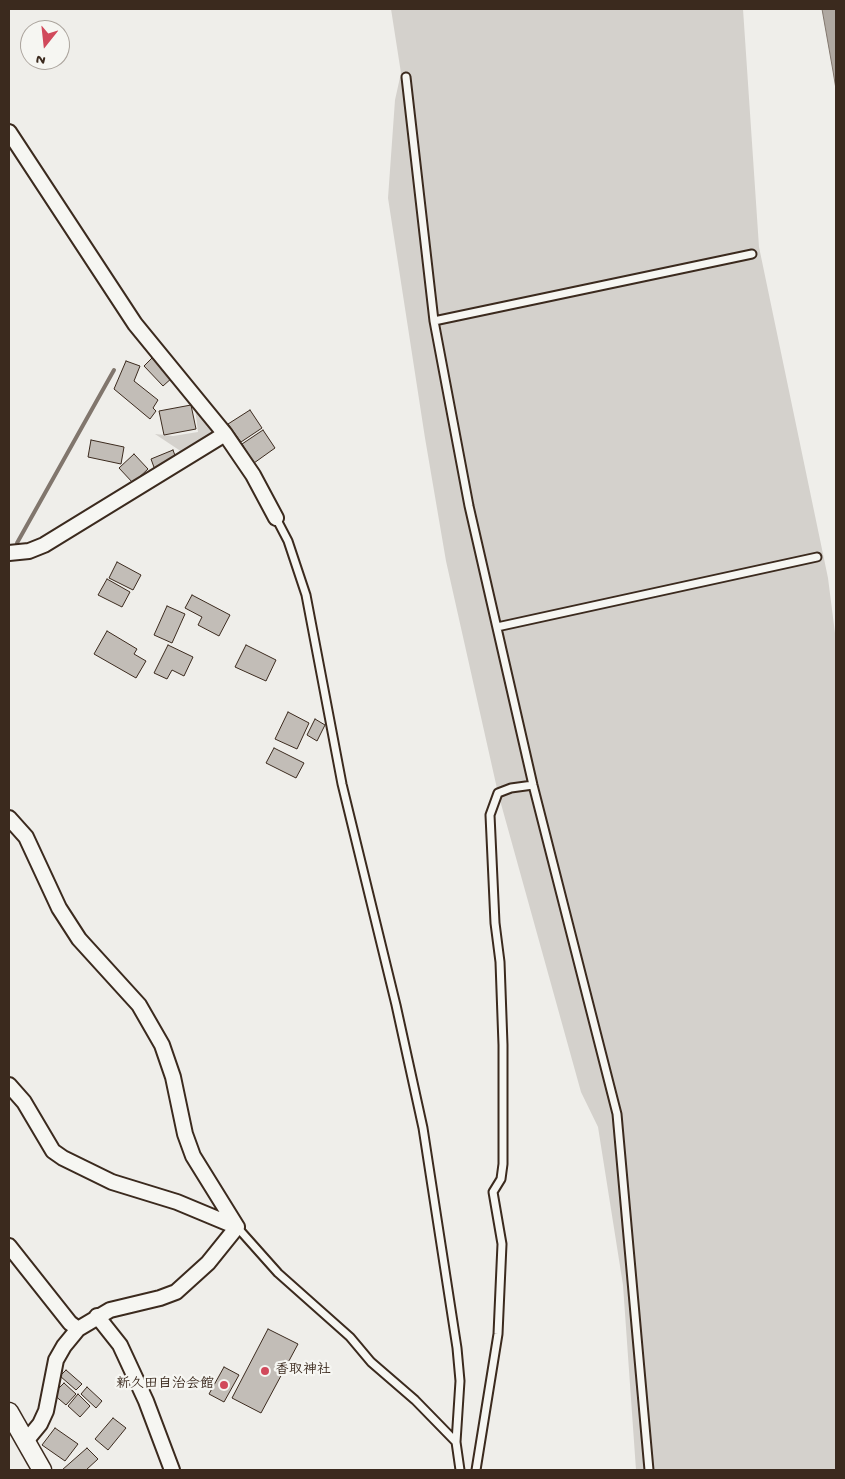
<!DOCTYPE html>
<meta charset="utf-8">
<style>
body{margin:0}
#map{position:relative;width:845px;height:1479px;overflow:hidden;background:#efeeea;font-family:"Gochi Hand",sans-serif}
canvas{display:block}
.frame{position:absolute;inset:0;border:10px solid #3b2a1e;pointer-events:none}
.north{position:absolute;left:20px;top:20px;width:50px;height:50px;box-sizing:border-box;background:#f6f6f2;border:1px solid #aba49d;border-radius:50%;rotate:196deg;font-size:14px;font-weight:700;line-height:20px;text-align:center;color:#3b2a1e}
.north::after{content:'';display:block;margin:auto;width:18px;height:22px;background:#d1495b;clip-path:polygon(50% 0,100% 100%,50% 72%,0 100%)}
</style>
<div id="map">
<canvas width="845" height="1479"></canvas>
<div class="frame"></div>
<div class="north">N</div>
</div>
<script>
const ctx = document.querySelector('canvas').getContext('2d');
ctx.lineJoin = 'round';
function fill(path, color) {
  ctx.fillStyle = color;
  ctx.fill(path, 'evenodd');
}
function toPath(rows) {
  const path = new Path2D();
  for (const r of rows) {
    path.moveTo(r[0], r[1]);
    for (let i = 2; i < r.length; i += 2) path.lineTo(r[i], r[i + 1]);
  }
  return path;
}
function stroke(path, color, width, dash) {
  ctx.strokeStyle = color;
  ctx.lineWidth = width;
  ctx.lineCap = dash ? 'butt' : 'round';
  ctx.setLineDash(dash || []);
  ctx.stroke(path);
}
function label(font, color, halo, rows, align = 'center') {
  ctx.font = font + ' "Gochi Hand","Klee One",sans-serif';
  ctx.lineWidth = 4.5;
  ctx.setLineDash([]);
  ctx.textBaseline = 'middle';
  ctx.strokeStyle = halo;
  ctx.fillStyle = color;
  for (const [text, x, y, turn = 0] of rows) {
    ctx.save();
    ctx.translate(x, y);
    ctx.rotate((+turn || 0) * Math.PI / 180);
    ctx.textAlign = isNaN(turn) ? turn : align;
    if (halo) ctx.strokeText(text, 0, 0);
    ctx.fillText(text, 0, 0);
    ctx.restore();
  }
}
fill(toPath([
 [391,9,743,9,759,247,828,578,836,641,836,1470,636,1470,623,1285,598,1127,581,1092,498,793,446,561,425,438,388,198,395,100,401,73],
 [194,401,215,427,212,437,182,452,155,434,173,436,198,432]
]), '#d4d1cc');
const water = toPath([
 [822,9,836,9,836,89,833,71,822,9]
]);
fill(water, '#afa8a1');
stroke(water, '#81766d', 1);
stroke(toPath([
 [17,543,114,370]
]), '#81766d', 4);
const building = toPath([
 [153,357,173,377,163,386,144,366,153,357],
 [126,361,140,366,134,381,158,400,153,408,156,411,150,419,114,389,126,361],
 [191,405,196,429,164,435,159,411,191,405],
 [250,410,262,428,241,442,228,424,250,410],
 [263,430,275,448,254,463,242,444,263,430],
 [91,440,124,447,121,464,88,457,91,440],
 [173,450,177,461,155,470,151,459,173,450],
 [134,454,148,469,133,483,119,468,134,454],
 [117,562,141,575,133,590,109,578,117,562],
 [107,579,130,592,122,607,98,595,107,579],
 [192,595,230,615,219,636,198,625,202,617,185,608,192,595],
 [167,606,185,614,172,643,154,635,167,606],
 [107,631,137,649,134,654,146,661,136,678,94,654,107,631],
 [168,645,193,657,184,676,172,670,167,679,154,673,168,645],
 [246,645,276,660,266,681,235,667,246,645],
 [288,712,309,723,297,749,275,739,288,712],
 [315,719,325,725,317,741,307,735,315,719],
 [274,748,304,763,296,778,266,763,274,748],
 [268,1329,298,1344,261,1413,232,1398,268,1329],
 [224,1367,239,1375,224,1402,209,1394,224,1367],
 [66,1370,82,1384,76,1390,60,1376,66,1370],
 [64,1383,76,1394,66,1405,53,1394,64,1383],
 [87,1387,102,1401,96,1408,81,1394,87,1387],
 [78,1394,90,1406,80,1417,68,1406,78,1394],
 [113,1418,126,1428,108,1450,95,1439,113,1418],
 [55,1428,78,1444,65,1461,42,1445,55,1428],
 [87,1448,98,1459,86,1470,62,1470,87,1448]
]);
fill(building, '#c2bdb7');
stroke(building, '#3b2a1e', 1);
const service = toPath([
 [406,77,434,321,469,506,533,785,617,1114,649,1470],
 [434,321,752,254],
 [276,518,288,541,306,595,342,784,396,1005,423,1128,457,1348,460,1381,456,1442],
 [497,627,817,557],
 [237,1227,278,1273,350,1337,371,1362,415,1400,456,1442,460,1470],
 [476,1470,498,1334,502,1244,493,1192,501,1179,503,1164,503,1045,500,962,495,923,490,815,498,793,511,788,533,785]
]);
const minor = toPath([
 [9,132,135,324,225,434,253,475,276,518],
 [9,553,29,551,44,545,225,434],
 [9,818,26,837,59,908,79,939,139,1005,162,1045,173,1077,185,1134,193,1156,237,1227],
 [9,1085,24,1102,53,1151,63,1158,112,1182,177,1202,237,1227],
 [9,1246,70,1323,78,1329],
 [97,1316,120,1345,146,1401,172,1470],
 [26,1441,40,1424,46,1411,56,1360,64,1346,78,1329,110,1310,160,1298,176,1292,208,1263,237,1227]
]);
const tertiary = toPath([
 [9,1412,42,1470]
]);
stroke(service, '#3b2a1e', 11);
stroke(minor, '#3b2a1e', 18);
stroke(tertiary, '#3b2a1e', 21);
stroke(service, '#f6f6f2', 7);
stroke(minor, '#f6f6f2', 14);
stroke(tertiary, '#f6f6f2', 18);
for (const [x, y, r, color] of [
 [265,1371,5,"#d1495b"],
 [224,1385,5,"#d1495b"]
]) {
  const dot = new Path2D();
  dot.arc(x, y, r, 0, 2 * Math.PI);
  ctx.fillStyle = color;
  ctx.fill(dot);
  stroke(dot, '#f6f6f2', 2);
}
label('bold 14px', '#3b2a1e', '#f6f6f2', [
 ["香取神社",275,1371],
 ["新久田自治会館",214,1385,"right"]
], 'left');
</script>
